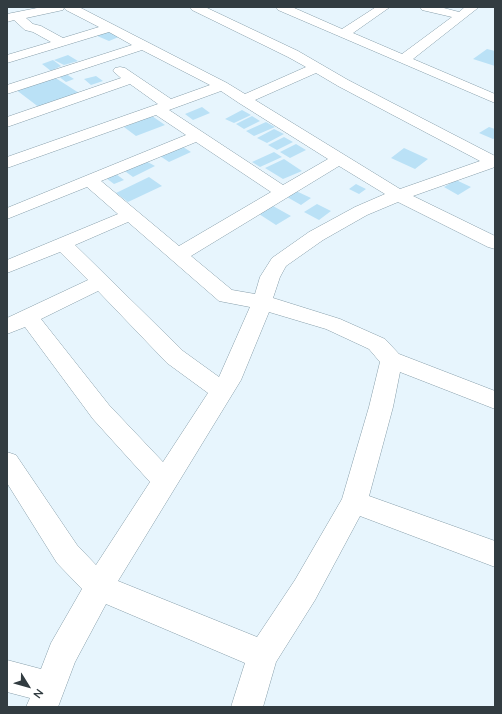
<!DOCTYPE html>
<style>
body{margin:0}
#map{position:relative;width:502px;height:714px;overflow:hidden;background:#e7f5fd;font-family:"Nunito Sans",sans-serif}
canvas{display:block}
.frame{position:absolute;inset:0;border:8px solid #323c41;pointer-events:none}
.north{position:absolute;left:8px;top:666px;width:40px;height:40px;-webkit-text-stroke:3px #fff;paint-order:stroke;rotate:127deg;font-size:11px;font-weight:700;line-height:16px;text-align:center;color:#323c41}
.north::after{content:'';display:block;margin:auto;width:14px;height:18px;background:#323c41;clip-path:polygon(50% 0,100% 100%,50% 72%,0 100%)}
</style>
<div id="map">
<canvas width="502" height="714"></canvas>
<div class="frame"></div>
<div class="north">N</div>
</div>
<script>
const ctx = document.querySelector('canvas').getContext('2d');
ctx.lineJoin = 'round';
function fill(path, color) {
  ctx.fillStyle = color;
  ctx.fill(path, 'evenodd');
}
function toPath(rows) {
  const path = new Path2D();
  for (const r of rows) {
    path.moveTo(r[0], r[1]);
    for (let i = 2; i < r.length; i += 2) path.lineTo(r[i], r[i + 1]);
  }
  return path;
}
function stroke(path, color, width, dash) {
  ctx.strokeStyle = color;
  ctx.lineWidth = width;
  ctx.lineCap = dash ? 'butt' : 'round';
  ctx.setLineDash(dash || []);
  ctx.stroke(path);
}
fill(toPath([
 [107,30,121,36,109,41,95,35],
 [487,49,495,51,495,66,473,59],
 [68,55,78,61,64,65,54,60],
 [53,60,61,66,51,71,42,64],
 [66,74,74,79,66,82,58,76],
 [96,76,103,81,91,85,84,79],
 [54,77,79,93,40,108,15,89],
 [202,107,210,113,193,120,185,114],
 [242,110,251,115,234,123,225,119],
 [152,116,165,125,136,136,124,127],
 [252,116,260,121,244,129,236,124],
 [266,122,275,127,254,136,246,131],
 [489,127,495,129,495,138,493,139,479,133],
 [274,129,284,134,267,143,257,138],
 [284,137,293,142,277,150,268,145],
 [296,144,306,150,290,158,280,152],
 [180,145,191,152,169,162,157,154],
 [404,148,428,159,415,169,391,158],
 [274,152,282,157,260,167,252,162],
 [284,159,302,171,283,179,265,168],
 [144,160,155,166,133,177,122,169],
 [116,174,124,180,114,184,106,178],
 [149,177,162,186,128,202,116,193],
 [456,180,471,187,458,195,444,187],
 [356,184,366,189,359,194,349,189],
 [296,191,311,198,301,205,287,197],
 [317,204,331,211,319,220,304,212],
 [273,206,291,216,276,225,259,214]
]), '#bae1f6');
const minor = toPath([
 [42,7,79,7,227,83,245,94,306,67,288,57,192,10,190,7,205,7,298,51,348,80,495,156,495,167,413,196,495,236,495,249,488,247,398,202,367,215,323,240,286,266,280,277,273,298,340,319,385,339,399,354,495,391,495,409,400,372,393,407,369,496,495,541,495,567,360,516,315,600,276,662,263,707,231,707,245,663,106,604,75,662,58,707,26,707,30,698,7,692,7,660,41,669,51,643,82,589,57,563,7,483,7,452,16,455,77,545,96,565,150,482,93,419,25,327,7,334,7,318,88,280,60,252,7,273,7,260,118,214,87,187,7,219,7,208,186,135,156,115,7,168,7,157,158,104,130,84,7,127,7,117,121,78,113,71,115,68,120,67,125,68,171,99,210,85,142,50,7,94,7,85,132,45,109,32,7,63,7,55,51,42,33,32,25,30,14,20,7,22,7,14,42,7],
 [64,8,66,10,99,27,63,38,41,26,33,24,26,18,63,10,64,8],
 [316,73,338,86,480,161,400,189,255,100,316,73],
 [221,91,239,103,328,159,283,185,169,110,221,91],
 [196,142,271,192,179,246,101,181,196,142],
 [339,166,385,194,355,207,309,232,272,258,260,277,255,294,232,290,191,256,339,166],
 [128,222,219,301,250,307,219,377,183,351,75,245,128,222],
 [98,291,167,363,208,393,163,462,109,405,41,319,98,291],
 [269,312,326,329,369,349,380,362,369,407,342,499,295,580,257,637,118,581,241,380,269,312],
 [276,7,292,7,342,29,376,7,390,7,353,33,402,54,452,17,422,10,420,7,440,7,459,12,465,7,479,7,413,59,495,94,495,103,278,10,276,7]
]);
stroke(minor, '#879eaa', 1);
fill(minor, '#fff');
</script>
